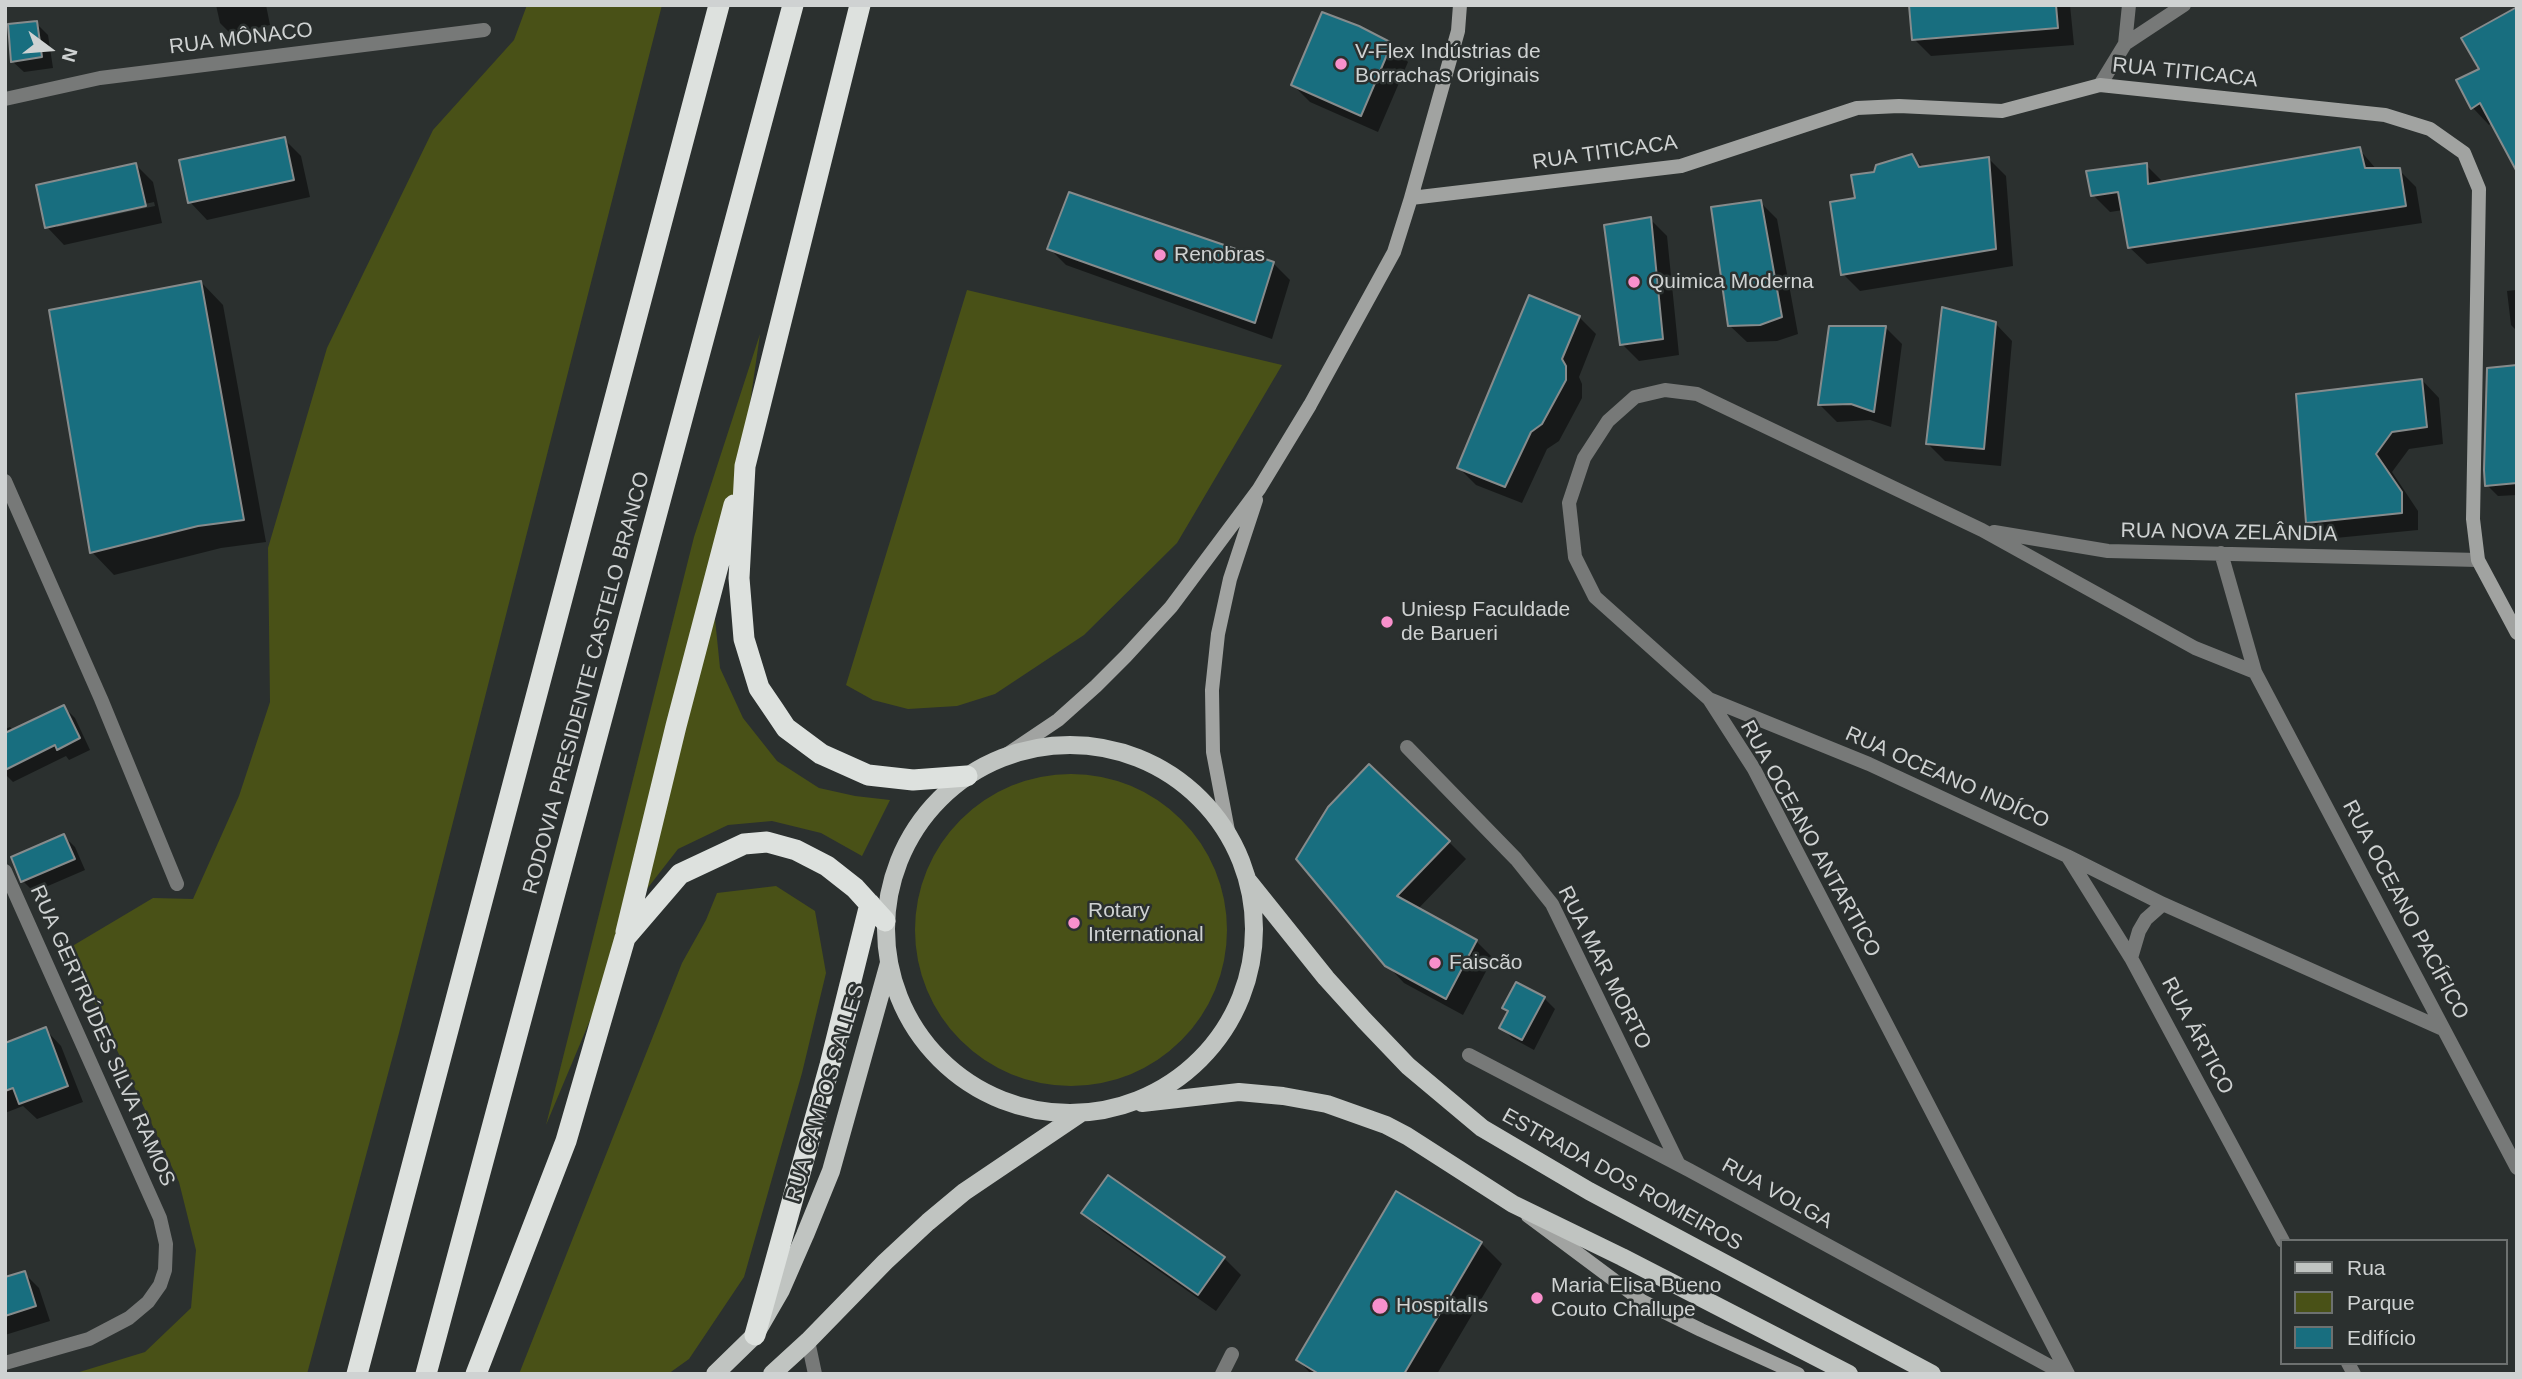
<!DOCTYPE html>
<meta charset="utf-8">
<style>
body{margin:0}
#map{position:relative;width:2522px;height:1379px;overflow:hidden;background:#2b302f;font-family:Arial,sans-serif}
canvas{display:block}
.frame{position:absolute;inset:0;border:7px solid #cfd2d2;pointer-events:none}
.legend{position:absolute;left:2280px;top:1239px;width:228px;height:126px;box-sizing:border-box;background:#2b302f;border:2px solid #6d7170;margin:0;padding:9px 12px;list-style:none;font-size:21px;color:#cfd2d2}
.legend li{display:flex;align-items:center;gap:14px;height:35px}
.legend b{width:35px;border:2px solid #6d7170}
.north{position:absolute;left:14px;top:14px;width:70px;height:70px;-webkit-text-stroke:5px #2b302f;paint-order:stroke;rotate:106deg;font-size:19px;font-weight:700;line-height:28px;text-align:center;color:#cfd2d2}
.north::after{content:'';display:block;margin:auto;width:24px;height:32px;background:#cfd2d2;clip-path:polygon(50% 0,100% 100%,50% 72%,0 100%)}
</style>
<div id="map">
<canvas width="2522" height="1379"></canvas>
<div class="frame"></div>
<ul class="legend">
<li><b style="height:9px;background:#c0c4c1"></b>Rua</li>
<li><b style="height:19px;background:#495117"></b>Parque</li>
<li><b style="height:19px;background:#186e7f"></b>Edifício</li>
</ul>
<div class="north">N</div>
</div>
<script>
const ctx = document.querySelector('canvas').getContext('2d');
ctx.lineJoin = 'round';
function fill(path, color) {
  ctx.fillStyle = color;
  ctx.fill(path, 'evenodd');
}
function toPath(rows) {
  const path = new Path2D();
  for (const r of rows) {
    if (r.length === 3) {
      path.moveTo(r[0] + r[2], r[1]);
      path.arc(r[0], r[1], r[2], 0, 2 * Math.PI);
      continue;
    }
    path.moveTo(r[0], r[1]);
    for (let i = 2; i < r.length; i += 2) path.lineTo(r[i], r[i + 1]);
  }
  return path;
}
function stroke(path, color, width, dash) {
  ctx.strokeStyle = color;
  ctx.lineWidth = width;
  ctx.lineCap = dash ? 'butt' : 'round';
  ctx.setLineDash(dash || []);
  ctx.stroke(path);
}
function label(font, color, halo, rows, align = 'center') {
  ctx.font = font + ' Arial,sans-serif';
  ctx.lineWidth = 5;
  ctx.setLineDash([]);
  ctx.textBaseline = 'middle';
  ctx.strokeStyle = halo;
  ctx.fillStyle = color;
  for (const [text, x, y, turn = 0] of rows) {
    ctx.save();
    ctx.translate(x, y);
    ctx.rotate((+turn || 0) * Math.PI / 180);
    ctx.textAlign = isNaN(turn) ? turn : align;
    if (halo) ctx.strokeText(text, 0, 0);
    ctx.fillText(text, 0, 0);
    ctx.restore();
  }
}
fill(toPath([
 [527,5,662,5,399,1033,307,1374,73,1374,145,1352,191,1308,196,1250,179,1182,69,948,153,898,193,899,239,796,270,702,268,548,327,348,433,130,514,40],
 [967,290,1282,365,1177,543,1084,635,995,694,957,706,908,709,873,700,846,685],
 [760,334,746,431,713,599,720,668,743,718,777,761,819,788,855,796,890,800,862,856,821,833,772,821,728,825,678,849,643,894,546,1125,694,537],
 [1071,930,156],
 [776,886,815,911,826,973,802,1073,744,1277,689,1359,668,1374,519,1374,682,963,706,920,717,893]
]), '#495117');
fill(toPath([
 [216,5,266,5,270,25,231,34,220,23],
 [1910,5,2070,5,2074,45,1931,56,1914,39],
 [2517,9,2492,123,2489,125,2473,108,2458,81,2481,70],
 [36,23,48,35,53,68,24,72,12,61],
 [1391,44,1408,62,1378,132,1310,102,1293,85],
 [284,139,301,156,310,197,207,220,190,202],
 [2359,149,2377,170,2399,170,2416,187,2422,223,2147,264,2129,247,2123,210,2110,212,2093,195,2146,165,2163,182],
 [1912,156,1924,168,1989,159,2006,176,2013,266,1860,291,1843,274,1857,200],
 [136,165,153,182,162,223,64,245,47,227],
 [154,202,155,206,57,227,57,224],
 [1760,202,1777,219,1798,334,1777,341,1747,342,1729,325],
 [1650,219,1667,236,1679,355,1639,361,1622,344],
 [1049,248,1273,263,1290,280,1272,339,1066,265],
 [2515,263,2517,263,2517,331,2511,325,2507,291,2516,290],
 [201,282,223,305,266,542,221,548,114,575,92,552],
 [1579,317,1596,334,1579,377,1582,384,1582,398,1559,441,1547,449,1522,503,1476,485,1459,468],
 [1995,323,2012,341,2001,466,1945,461,1928,444],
 [1885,327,1902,344,1891,427,1870,420,1837,422,1820,405],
 [2517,367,2517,495,2498,496,2487,485],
 [2422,380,2439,398,2443,444,2409,449,2392,472,2418,511,2418,530,2325,539,2308,522],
 [64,707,75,718,90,750,69,760,66,756,13,782,5,774,5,729,10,727,14,731],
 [64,836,75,847,85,870,34,892,23,881],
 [1449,842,1466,859,1417,910,1476,941,1493,958,1463,1015,1404,983,1387,965,1298,859],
 [1544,998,1555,1009,1534,1050,1512,1038,1501,1027,1509,1012,1504,1008],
 [45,1029,61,1046,83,1102,37,1119,23,1106,5,1113,5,1045],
 [1084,1213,1224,1258,1241,1275,1216,1311,1101,1230],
 [1481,1243,1502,1264,1437,1374,1311,1374,1298,1360],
 [24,1273,39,1288,50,1321,5,1335,5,1279]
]), '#0007');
const building = toPath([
 [1909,5,2056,5,2058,28,1912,40,1909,5],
 [2517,7,2517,172,2480,103,2471,109,2456,80,2479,69,2461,38,2517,7],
 [1322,12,1359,26,1392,43,1361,116,1291,85,1322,12],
 [37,21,42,57,11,62,8,24,37,21],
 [285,137,294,180,188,203,179,160,285,137],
 [2360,147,2365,168,2400,168,2406,206,2128,248,2118,192,2091,196,2086,171,2147,163,2148,184,2360,147],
 [1912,154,1919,167,1989,157,1996,249,1841,275,1830,202,1855,198,1851,175,1874,172,1876,165,1912,154],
 [136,163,146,206,45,228,36,185,136,163],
 [1069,192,1274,262,1255,323,1047,249,1069,192],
 [1761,200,1782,317,1760,325,1728,326,1711,207,1761,200],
 [1651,217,1663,339,1620,345,1604,225,1651,217],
 [201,281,244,520,198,526,90,553,49,310,201,281],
 [1529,295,1580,316,1562,359,1566,366,1566,380,1542,424,1531,432,1505,487,1457,468,1529,295],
 [1942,307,1996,322,1984,449,1926,444,1942,307],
 [1829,326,1886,326,1874,412,1851,404,1818,405,1829,326],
 [2517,365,2517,483,2485,486,2484,470,2487,368,2517,365],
 [2422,379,2427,427,2392,432,2376,454,2402,492,2402,513,2306,523,2296,394,2422,379],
 [64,705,80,738,57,750,55,745,5,770,5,733,64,705],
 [1369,764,1450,841,1397,896,1477,940,1446,999,1385,966,1296,859,1328,807,1369,764],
 [64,834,75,859,21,882,11,857,64,834],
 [1516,982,1545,997,1522,1040,1499,1028,1508,1011,1502,1008,1516,982],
 [46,1027,68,1086,19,1104,13,1088,5,1091,5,1043,46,1027],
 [1108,1175,1225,1257,1198,1295,1081,1213,1108,1175],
 [1396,1191,1482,1242,1404,1374,1319,1374,1296,1360,1396,1191],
 [25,1271,36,1306,5,1316,5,1277,25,1271]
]);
fill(building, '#186e7f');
stroke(building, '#868b8c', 2);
stroke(toPath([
 [2125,44,2184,5],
 [2100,85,2125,44,2129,5],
 [5,99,100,78,484,30],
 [5,481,101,699,177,884],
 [1994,532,2108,551,2478,560],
 [2221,553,2255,672,2517,1168],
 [1709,699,1869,764,2067,856,2163,904,2443,1029],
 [1407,747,1516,859,1552,904,1679,1165],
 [2068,857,2131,958,2283,1241],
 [5,871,160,1218,166,1244,165,1270,160,1285,148,1302,129,1318,89,1339,5,1363],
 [2131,958,2139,931,2146,919,2163,904],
 [1469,1055,1689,1170,2064,1374],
 [808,1341,815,1374],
 [2348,1363,2354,1374],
 [1222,1374,1232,1354],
 [2068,1374,1754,769,1709,699,1595,597,1575,557,1569,503,1584,458,1608,421,1635,397,1665,390,1697,394,1982,530,2195,648,2255,672]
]), '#777978', 14);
stroke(toPath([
 [1411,198,1681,166,1857,108,1899,106,2002,111,2100,85,2385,115,2430,129,2464,153,2479,189,2473,519,2478,560,2517,633],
 [1003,757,1058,720,1096,686,1126,656,1171,607,1259,489,1310,405,1394,252,1411,198,1458,31,1460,5],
 [1229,836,1213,752,1212,690,1218,634,1230,579,1256,500],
 [1528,1216,1642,1301,1701,1330,1798,1374]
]), '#a1a3a1', 14);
stroke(toPath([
 [1070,929,184],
 [1249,882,1326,978,1364,1020,1408,1066,1482,1128,1589,1191,1932,1374],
 [1142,1103,1239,1092,1283,1096,1327,1104,1386,1125,1407,1136,1513,1204,1622,1257,1849,1374],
 [715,1374,755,1335,781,1290,805,1235,831,1171,889,963],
 [772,1374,808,1341,885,1262,928,1222,964,1192,1081,1113]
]), '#c0c4c1', 18);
stroke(toPath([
 [860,5,745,466,739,578,744,639,759,688,774,710,786,728,821,754,868,775,913,780,967,776],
 [626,932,676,726,734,505],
 [755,1335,830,1065,870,904],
 [357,1374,719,5],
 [426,1374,793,5],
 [476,1374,566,1141,625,938,680,874,744,844,767,842,796,850,827,866,855,888,885,921]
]), '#dde1de', 21);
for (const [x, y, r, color] of [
 [1341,64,7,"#f890cc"],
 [1160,255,7,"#f890cc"],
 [1634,282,7,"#f890cc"],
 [1387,622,7,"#f890cc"],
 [1074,923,7,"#f890cc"],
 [1435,963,7,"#f890cc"],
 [1537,1298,7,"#f890cc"],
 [1380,1306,9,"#f890cc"]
]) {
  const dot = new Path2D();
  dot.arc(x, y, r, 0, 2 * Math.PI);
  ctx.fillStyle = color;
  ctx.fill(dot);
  stroke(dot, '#2b302f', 2.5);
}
label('21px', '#cfd2d2', '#2b302f', [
 ["RUA MÔNACO",241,39,-7],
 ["RUA TITICACA",2185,73,6],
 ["RUA TITICACA",1605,153,-8],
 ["RUA NOVA ZELÂNDIA",2229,533,1],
 ["RODOVIA PRESIDENTE CASTELO BRANCO",587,683,-75],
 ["RUA OCEANO INDÍCO",1947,778,24],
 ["RUA OCEANO ANTARTICO",1810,839,61],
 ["RUA OCEANO PACÍFICO",2405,910,62],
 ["RUA MAR MORTO",1604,968,63],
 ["RUA GERTRÚDES SILVA RAMOS",102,1036,66],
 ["RUA ÁRTICO",2197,1036,62],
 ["RUA CAMPOS SALLES",826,1093,-73],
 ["ESTRADA DOS ROMEIROS",1622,1180,29],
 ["RUA VOLGA",1777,1194,29]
]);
label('21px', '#cfd2d2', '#2b302f', [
 ["V-Flex Indústrias de",1355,52],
 ["Borrachas Originais",1355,76],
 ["Renobras",1174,255],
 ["Quimica Moderna",1648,282],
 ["Uniesp Faculdade",1401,610],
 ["de Barueri",1401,634],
 ["Rotary",1088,911],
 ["International",1088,935],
 ["Faiscão",1449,963],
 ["Maria Elisa Bueno",1551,1286],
 ["Couto Challupe",1551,1310],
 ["HospitalIs",1396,1306]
], 'left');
</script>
